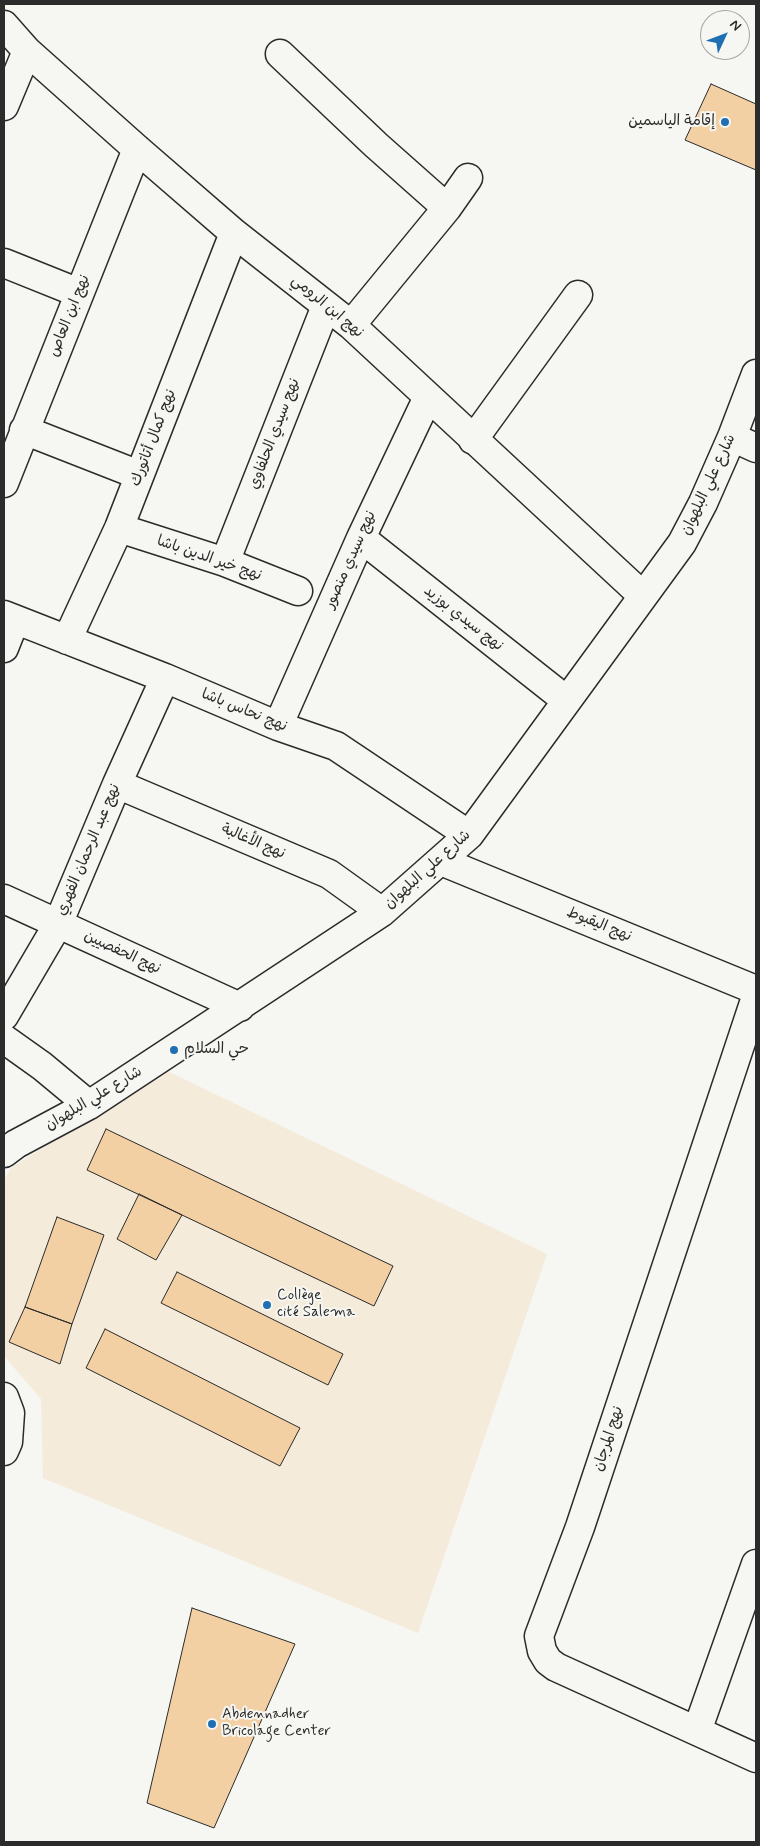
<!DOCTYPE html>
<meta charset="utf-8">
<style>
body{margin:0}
#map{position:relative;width:760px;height:1846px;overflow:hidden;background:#f6f6f2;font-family:Mynerve,sans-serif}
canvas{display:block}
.frame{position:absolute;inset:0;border:5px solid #2b2b2b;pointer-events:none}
.north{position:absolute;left:700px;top:10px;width:50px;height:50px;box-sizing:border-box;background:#f6f6f2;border:1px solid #a5a5a2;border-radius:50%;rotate:47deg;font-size:14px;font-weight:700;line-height:20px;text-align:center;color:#2b2b2b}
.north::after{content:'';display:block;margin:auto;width:18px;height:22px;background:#1f6fb2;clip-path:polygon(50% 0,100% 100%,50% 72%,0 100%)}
</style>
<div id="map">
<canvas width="760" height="1846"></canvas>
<div class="frame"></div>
<div class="north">N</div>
</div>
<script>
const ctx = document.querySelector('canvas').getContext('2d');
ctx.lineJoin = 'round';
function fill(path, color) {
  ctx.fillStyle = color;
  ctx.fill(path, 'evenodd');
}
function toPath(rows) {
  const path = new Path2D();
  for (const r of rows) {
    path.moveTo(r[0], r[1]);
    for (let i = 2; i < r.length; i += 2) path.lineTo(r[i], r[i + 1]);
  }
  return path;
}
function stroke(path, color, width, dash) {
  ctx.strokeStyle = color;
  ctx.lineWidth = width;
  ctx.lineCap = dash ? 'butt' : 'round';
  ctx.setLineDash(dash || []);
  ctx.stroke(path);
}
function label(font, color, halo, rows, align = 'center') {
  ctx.font = font + ' Mynerve,"Playpen Sans Arabic",sans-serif';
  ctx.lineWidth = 4;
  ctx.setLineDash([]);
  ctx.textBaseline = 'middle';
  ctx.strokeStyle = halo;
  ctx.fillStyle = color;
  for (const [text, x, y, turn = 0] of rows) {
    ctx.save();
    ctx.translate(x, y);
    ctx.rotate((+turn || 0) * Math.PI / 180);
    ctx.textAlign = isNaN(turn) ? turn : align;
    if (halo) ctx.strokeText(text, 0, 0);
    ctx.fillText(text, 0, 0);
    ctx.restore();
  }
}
fill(toPath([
 [165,1070,547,1254,418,1633,43,1478,41,1399,4,1356,4,1180,11,1168]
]), '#f5ebda');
const building = toPath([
 [711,84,756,104,756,170,685,140,711,84],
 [106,1129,393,1266,374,1306,87,1170,106,1129],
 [139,1194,182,1215,156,1260,117,1239,139,1194],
 [57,1217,104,1235,72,1324,25,1307,57,1217],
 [177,1272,343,1354,328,1385,161,1303,177,1272],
 [25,1307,72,1324,60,1364,9,1342,25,1307],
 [105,1329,300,1428,280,1466,86,1368,105,1329],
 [192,1608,295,1644,214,1828,147,1803,192,1608]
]);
fill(building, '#f2d0a3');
stroke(building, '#2b2b2b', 1);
const minor = toPath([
 [4,25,27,51,137,149,234,233,351,325,643,596],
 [280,54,376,145,447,208],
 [4,106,27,51],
 [4,263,79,293],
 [351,325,447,208,468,178],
 [24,430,139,475],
 [732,437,756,448],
 [473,440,578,295],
 [4,483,137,149],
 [119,528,225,562,298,591],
 [361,538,566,700],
 [225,562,326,306],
 [4,615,165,678,278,726,336,746,469,835],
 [67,640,119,528,234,233],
 [4,648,15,620],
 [278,726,361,538,428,397],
 [117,784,329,874,382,912],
 [441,861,756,990],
 [4,899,240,1007],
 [756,997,580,1527,539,1636,542,1651,548,1661,556,1667,756,1758],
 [4,1016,58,924,117,784,165,678],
 [4,1039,42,1066,89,1105],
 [4,1153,16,1144,89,1105,382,912,469,835,682,543,703,503,732,437,756,374],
 [697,1731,756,1564]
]);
const highway = toPath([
 [4,1397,10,1413,8,1442,4,1451]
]);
stroke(minor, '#2b2b2b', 31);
stroke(highway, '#2b2b2b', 31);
stroke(minor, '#f6f6f2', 28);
stroke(highway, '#f6f6f2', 28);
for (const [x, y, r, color] of [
 [725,122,5,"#1f6fb2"],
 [174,1050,5,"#1f6fb2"],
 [267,1305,5,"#1f6fb2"],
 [212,1724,5,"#1f6fb2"]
]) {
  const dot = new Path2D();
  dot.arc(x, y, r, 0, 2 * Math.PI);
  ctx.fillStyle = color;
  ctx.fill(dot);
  stroke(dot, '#f6f6f2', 2);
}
label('15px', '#2b2b2b', '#f6f6f2', [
 ["إقامة الياسمين",715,122,"right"],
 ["حي السلام",184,1050],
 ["Collège",277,1296],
 ["cité Salema",277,1313],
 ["Abdennadher",222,1715],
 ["Bricolage Center",222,1732]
], 'left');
label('15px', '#2b2b2b', '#f6f6f2', [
 ["نهج ابن الرومي",327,307,40],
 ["نهج ابن العاص",70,316,-68],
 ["نهج سيدي الحلفاوي",275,434,-69],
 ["نهج كمال أتاتورك",154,438,-69],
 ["شارع علي البلهوان",709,485,-65],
 ["نهج خير الدين باشا",209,559,19],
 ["نهج سيدي منصور",351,560,-66],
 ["نهج سيدي بوزيد",463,619,38],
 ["نهج نحاس باشا",244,711,22],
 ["نهج الأغالبة",253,842,23],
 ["نهج عبد الرحمان الفهري",89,850,-67],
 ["شارع علي البلهوان",428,870,-42],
 ["نهج اليقبوط",599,925,22],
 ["نهج الحفصيين",122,953,25],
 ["شارع علي البلهوان",94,1099,-31],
 ["نهج المرجان",609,1439,-72]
]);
</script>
